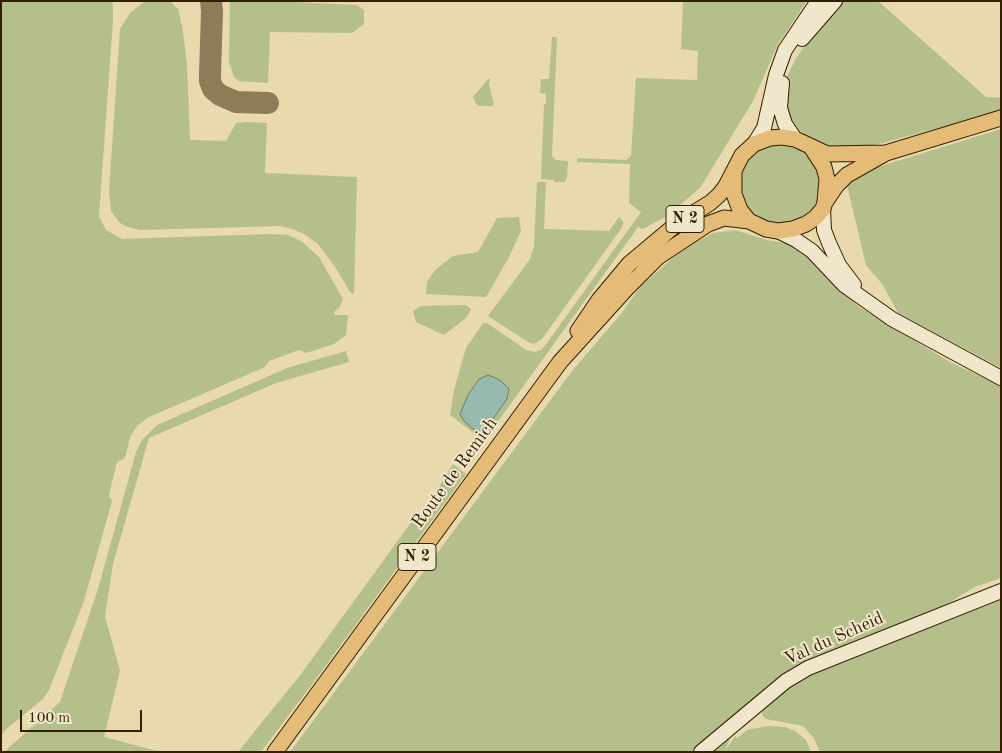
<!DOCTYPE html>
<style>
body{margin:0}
#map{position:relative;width:1002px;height:753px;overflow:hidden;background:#e8d9af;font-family:"Old Standard TT",serif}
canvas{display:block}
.frame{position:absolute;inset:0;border:2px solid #341e00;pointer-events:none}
.scale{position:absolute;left:20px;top:710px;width:122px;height:22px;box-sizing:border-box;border:2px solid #341e00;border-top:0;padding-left:6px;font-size:15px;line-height:18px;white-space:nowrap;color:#341e00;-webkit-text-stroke:4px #f0e6cb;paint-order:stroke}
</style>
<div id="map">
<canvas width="1002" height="753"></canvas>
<div class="frame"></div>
<div class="scale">100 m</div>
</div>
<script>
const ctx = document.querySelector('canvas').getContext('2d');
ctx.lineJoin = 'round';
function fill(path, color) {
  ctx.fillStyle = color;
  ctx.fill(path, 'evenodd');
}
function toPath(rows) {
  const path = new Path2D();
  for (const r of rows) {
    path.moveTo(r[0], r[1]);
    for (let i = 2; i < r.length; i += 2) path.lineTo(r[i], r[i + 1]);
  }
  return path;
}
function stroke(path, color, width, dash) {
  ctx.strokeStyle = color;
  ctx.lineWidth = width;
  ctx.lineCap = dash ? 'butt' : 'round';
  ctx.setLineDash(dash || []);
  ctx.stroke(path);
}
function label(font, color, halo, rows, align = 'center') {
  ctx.font = font + ' "Old Standard TT",serif';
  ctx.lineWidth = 4;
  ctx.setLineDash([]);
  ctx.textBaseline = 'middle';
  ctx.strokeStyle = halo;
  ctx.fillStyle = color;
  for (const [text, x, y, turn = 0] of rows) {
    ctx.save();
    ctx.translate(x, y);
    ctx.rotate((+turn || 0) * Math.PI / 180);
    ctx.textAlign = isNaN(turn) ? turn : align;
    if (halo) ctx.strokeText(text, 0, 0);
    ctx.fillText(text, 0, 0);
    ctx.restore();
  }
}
fill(toPath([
 [1,1,112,1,113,7,113,20,99,216,106,230,122,239,270,234,288,235,301,241,319,257,343,299,339,308,334,312,335,315,348,315,346,335,334,344,306,353,299,350,269,361,265,367,149,417,137,426,130,437,125,458,117,462,109,495,112,501,84,601,49,690,43,699,4,731,1,737],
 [145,1,170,1,178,9,183,31,187,65,190,140,226,141,236,123,247,122,267,123,265,173,357,177,354,294,350,292,335,267,318,244,304,234,292,229,280,226,140,230,128,227,120,223,111,211,109,191,120,29,130,13],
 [230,1,272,1,357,5,364,10,364,24,352,33,270,32,268,83,239,81,234,77,229,62],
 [683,1,805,1,805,4,778,44,753,101,700,188,667,216,643,229,638,227,484,441,450,415,454,390,466,348,483,323,487,323,526,350,535,352,541,350,547,343,641,212,629,203,630,164,577,162,577,161,578,158,626,160,631,156,636,78,697,80,698,51,681,49],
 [837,1,878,1,986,97,1001,98,1001,111,875,145,845,149,824,147,804,134,790,123,784,107,786,79,796,58],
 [552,37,557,37,552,156,556,160,568,161,567,178,564,182,554,182,554,180,541,179,544,104,546,104,546,94,540,93,541,79,549,79],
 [488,79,490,79,489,85,494,104,492,106,479,106,476,104,473,97],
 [1001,129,1001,368,898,313,883,285,866,265,846,181,855,174],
 [784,143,796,146,807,153,815,163,819,174,817,203,813,210,803,218,783,223,771,222,752,216,737,191,742,166,760,148,771,144],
 [537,182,546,182,544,229,609,231,619,217,623,221,623,226,542,339,534,344,530,343,488,316,530,259,534,247],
 [519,217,521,231,508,259,486,297,426,294,427,282,435,270,453,256,478,252,497,218],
 [735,230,767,240,792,244,802,249,859,307,950,362,1001,386,1001,578,975,587,947,604,784,674,692,752,290,752,572,371,620,315,641,286,675,256,696,242,713,233],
 [466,305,471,309,466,318,444,335,416,322,413,311,421,306],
 [346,351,349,362,276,383,149,438,113,564,105,616,120,671,104,737,161,752,4,752,60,702,98,589,136,452,142,440,157,425,287,368],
 [453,464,466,474,313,683,261,752,238,752,301,674,418,513,422,514],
 [1001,599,1001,752,820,752,814,738,803,726,766,719,762,715,762,710,789,683,813,670],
 [768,726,785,727,795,731,806,740,811,752,708,752,732,733,725,751,735,736,737,738,747,730]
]), '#b5bf8b');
const water = toPath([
 [488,375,500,380,509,389,507,399,486,429,480,431,473,429,464,421,460,414,468,395,479,379,488,375]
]);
fill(water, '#97baae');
stroke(water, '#6f7c68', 1);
stroke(toPath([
 [211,1,212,11,210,74,210,81,213,89,220,95,236,102,268,103]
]), '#8e7c58', 22);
const secondary = toPath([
 [802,39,835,1],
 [782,83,780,108,785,124,795,139],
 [754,144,764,128,776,75,785,50,818,1],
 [823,209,824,230,829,243,839,265,854,285],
 [778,231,796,240,812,251,844,285,892,319,1001,378],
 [701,752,786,681,808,668,1001,591]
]);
const primary = toPath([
 [734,173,734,194,740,210,749,221,766,229,778,231,793,229,806,224,815,218,823,209,825,202,827,179,824,167,811,147],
 [826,201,836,186,847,175,886,153,1001,118],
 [578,331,599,300,629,264,679,222,710,203,719,195,726,186,742,155,754,144,770,138,782,137,795,139,827,154,886,153],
 [275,752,560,362,627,288,658,257,708,224,724,218,749,221]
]);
stroke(secondary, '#341e00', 16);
stroke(primary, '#341e00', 17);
stroke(secondary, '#f0e6cb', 14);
stroke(primary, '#e4bc78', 15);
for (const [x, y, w] of [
 [685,219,38],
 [417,557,38]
]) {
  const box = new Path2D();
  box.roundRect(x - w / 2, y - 13.5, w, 27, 4);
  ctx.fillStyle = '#f0e6cb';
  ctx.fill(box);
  stroke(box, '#341e00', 1);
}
label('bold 16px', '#341e00', null, [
 ["N 2",685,219],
 ["N 2",417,557]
]);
label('18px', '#341e00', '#f0e6cb', [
 ["Route de Remich",455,473,-54],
 ["Val du Scheid",834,639,-24]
]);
</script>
